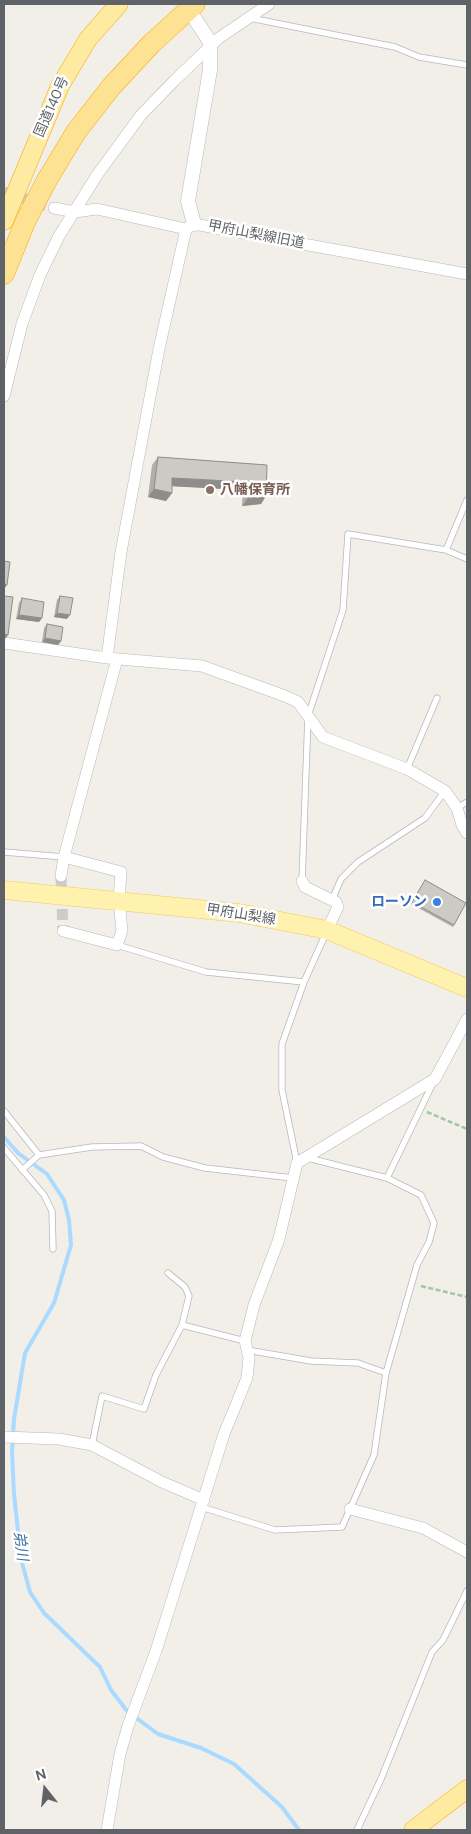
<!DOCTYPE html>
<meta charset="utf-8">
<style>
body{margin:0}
#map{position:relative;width:471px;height:1834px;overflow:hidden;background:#f1efe8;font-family:"DM Sans",sans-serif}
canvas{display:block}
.frame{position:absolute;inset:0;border:5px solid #5f6368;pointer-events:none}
.north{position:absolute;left:20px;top:1764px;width:50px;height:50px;-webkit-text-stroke:4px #fff;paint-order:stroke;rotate:344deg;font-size:14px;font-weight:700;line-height:20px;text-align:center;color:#5f6368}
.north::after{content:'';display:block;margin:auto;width:18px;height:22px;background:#5f6368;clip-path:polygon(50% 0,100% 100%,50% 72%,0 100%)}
</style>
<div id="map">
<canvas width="471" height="1834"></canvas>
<div class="frame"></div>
<div class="north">N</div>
</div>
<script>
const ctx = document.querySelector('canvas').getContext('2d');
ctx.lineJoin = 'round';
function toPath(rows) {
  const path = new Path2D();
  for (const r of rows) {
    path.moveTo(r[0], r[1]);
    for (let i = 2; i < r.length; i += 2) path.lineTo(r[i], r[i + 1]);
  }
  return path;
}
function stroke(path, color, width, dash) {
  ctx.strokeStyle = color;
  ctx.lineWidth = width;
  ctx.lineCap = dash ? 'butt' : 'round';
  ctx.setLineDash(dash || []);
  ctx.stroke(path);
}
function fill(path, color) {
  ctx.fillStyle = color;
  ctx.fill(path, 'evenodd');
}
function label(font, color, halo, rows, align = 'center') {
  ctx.font = font + ' "DM Sans","Noto Sans JP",sans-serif';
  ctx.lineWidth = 5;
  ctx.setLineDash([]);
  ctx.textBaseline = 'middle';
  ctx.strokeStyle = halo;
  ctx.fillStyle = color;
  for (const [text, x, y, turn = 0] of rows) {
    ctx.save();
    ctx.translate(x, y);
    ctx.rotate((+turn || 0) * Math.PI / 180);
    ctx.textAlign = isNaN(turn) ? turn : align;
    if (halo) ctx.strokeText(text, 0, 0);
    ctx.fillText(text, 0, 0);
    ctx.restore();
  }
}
stroke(toPath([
 [4,1137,18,1153,47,1174,64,1200,69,1220,71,1245,54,1303,25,1353,14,1419,12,1452,14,1494,21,1559,30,1592,44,1613,100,1667,111,1690,127,1711,158,1734,201,1748,234,1764,282,1807,299,1830]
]), '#aadaff', 4);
stroke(toPath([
 [4,192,54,208],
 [61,876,63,931]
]), '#ccccc8', 11, [11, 5.5]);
const service = toPath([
 [250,18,395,47,419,57,467,65],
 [467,500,446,550,467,559],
 [407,769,437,698],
 [457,808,467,802],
 [4,852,64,857],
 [302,881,308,716,343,610,348,534,446,550],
 [332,900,341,879,358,862,425,818,445,791],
 [117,945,206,972,304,982],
 [4,1111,39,1155],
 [4,1148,44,1195,52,1211,53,1249],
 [297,1163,282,1090,282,1044,304,982,326,933],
 [22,1170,39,1155,92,1147,141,1146,163,1157,205,1168,293,1178],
 [387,1178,433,1083],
 [168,1273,185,1287,189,1296,182,1325],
 [247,1350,311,1361,358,1363,386,1373],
 [92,1445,102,1396,144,1409,156,1375,182,1325,245,1341],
 [201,1507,275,1530,342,1527,374,1455,386,1373,417,1265,429,1242,434,1223,421,1195,387,1178,308,1158],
 [357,1830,381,1779,432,1652,443,1640,467,1591]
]);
const minor = toPath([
 [54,208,75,212,97,209,186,229],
 [4,396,22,324,40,275,59,236,97,175,141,115,174,81,219,38,269,4],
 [4,643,107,658,202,666,285,696,298,702,323,737,407,769,445,791,457,808,462,825,467,833],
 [107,658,121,552,159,349,186,229,194,224,467,274],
 [61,876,64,857,117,659],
 [302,881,305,887,336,902,338,907,327,930],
 [63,931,117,945,122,931,119,900,121,872,64,857],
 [4,1437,59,1439,92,1445,162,1482,204,1500],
 [350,1509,423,1528,467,1552],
 [107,1830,120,1754,128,1726,156,1651,224,1434,247,1378,249,1358,245,1341,254,1305,279,1239,297,1163,435,1079,467,1019]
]);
const tertiary = toPath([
 [194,224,188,201,210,70,210,42,195,19]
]);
const primary = toPath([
 [4,890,239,913,327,930,467,988]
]);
const trunk = toPath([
 [4,221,60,86,88,39,119,4],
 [413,1830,467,1789]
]);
const motorway = toPath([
 [4,274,26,220,47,180,76,132,111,87,152,43,195,4]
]);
stroke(service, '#b5b8bc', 7);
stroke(minor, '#b5b8bc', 12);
stroke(tertiary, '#b5b8bc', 15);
stroke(primary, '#f2c960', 19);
stroke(trunk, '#f9ab00', 19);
stroke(motorway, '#f9ab00', 21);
stroke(toPath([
 [427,1112,467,1129],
 [421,1286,467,1297]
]), '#9cc7a9', 2.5, [5, 2.5]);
stroke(service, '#fff', 5.5);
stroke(minor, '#fff', 11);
stroke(tertiary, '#fff', 14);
stroke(primary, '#fff2af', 18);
stroke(trunk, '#feeaa1', 18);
stroke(motorway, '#fde293', 20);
fill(toPath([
 [158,457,267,465,266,496,261,504,242,506,243,490,172,486,172,493,166,501,148,497,152,465],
 [60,596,67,619,54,617,57,600],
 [22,598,42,618,39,622,16,619,19,603],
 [47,624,61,641,58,645,42,642,44,628],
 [425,880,466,903,453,927,411,904]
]), '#afaea9');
fill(toPath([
 [172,478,248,482,243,490,167,486],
 [154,489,172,493,166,501,148,497],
 [266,496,261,504,242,506,248,498],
 [4,584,7,585,4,589],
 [57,613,70,615,67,619,54,617],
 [19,615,42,618,39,622,16,619],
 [4,634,8,635,5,639,4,639],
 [45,638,61,641,58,645,42,642]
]), '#8f8d8a');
const building = toPath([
 [158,457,267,465,266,496,248,498,248,482,172,478,172,493,154,489,158,457],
 [4,561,10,562,7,585,4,584,4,561],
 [4,596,13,597,8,635,4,634,4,596],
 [60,596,73,598,70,615,57,613,60,596],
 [22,598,44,602,42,618,19,615,22,598],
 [47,624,63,627,61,641,45,638,47,624],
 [425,880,466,903,454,925,412,902,425,880]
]);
fill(building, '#cccac5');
stroke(building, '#8f8d8a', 1);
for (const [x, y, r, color] of [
 [210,490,5,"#8d6e63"],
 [437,902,5,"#3f7fe0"]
]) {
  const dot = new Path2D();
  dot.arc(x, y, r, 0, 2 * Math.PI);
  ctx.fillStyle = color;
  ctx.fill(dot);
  stroke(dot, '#fff', 2);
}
label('14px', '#5f6368', '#fff', [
 ["国道140号",52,107,-66],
 ["甲府山梨線旧道",256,235,11],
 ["甲府山梨線",241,915,9]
]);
label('bold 14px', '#785e54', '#fff', [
 ["八幡保育所",220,490]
], 'left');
label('bold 14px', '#366cbe', '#fff', [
 ["ローソン",427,902]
], 'right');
label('italic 15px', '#4174aa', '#fff', [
 ["弟川",20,1546,82]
]);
</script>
